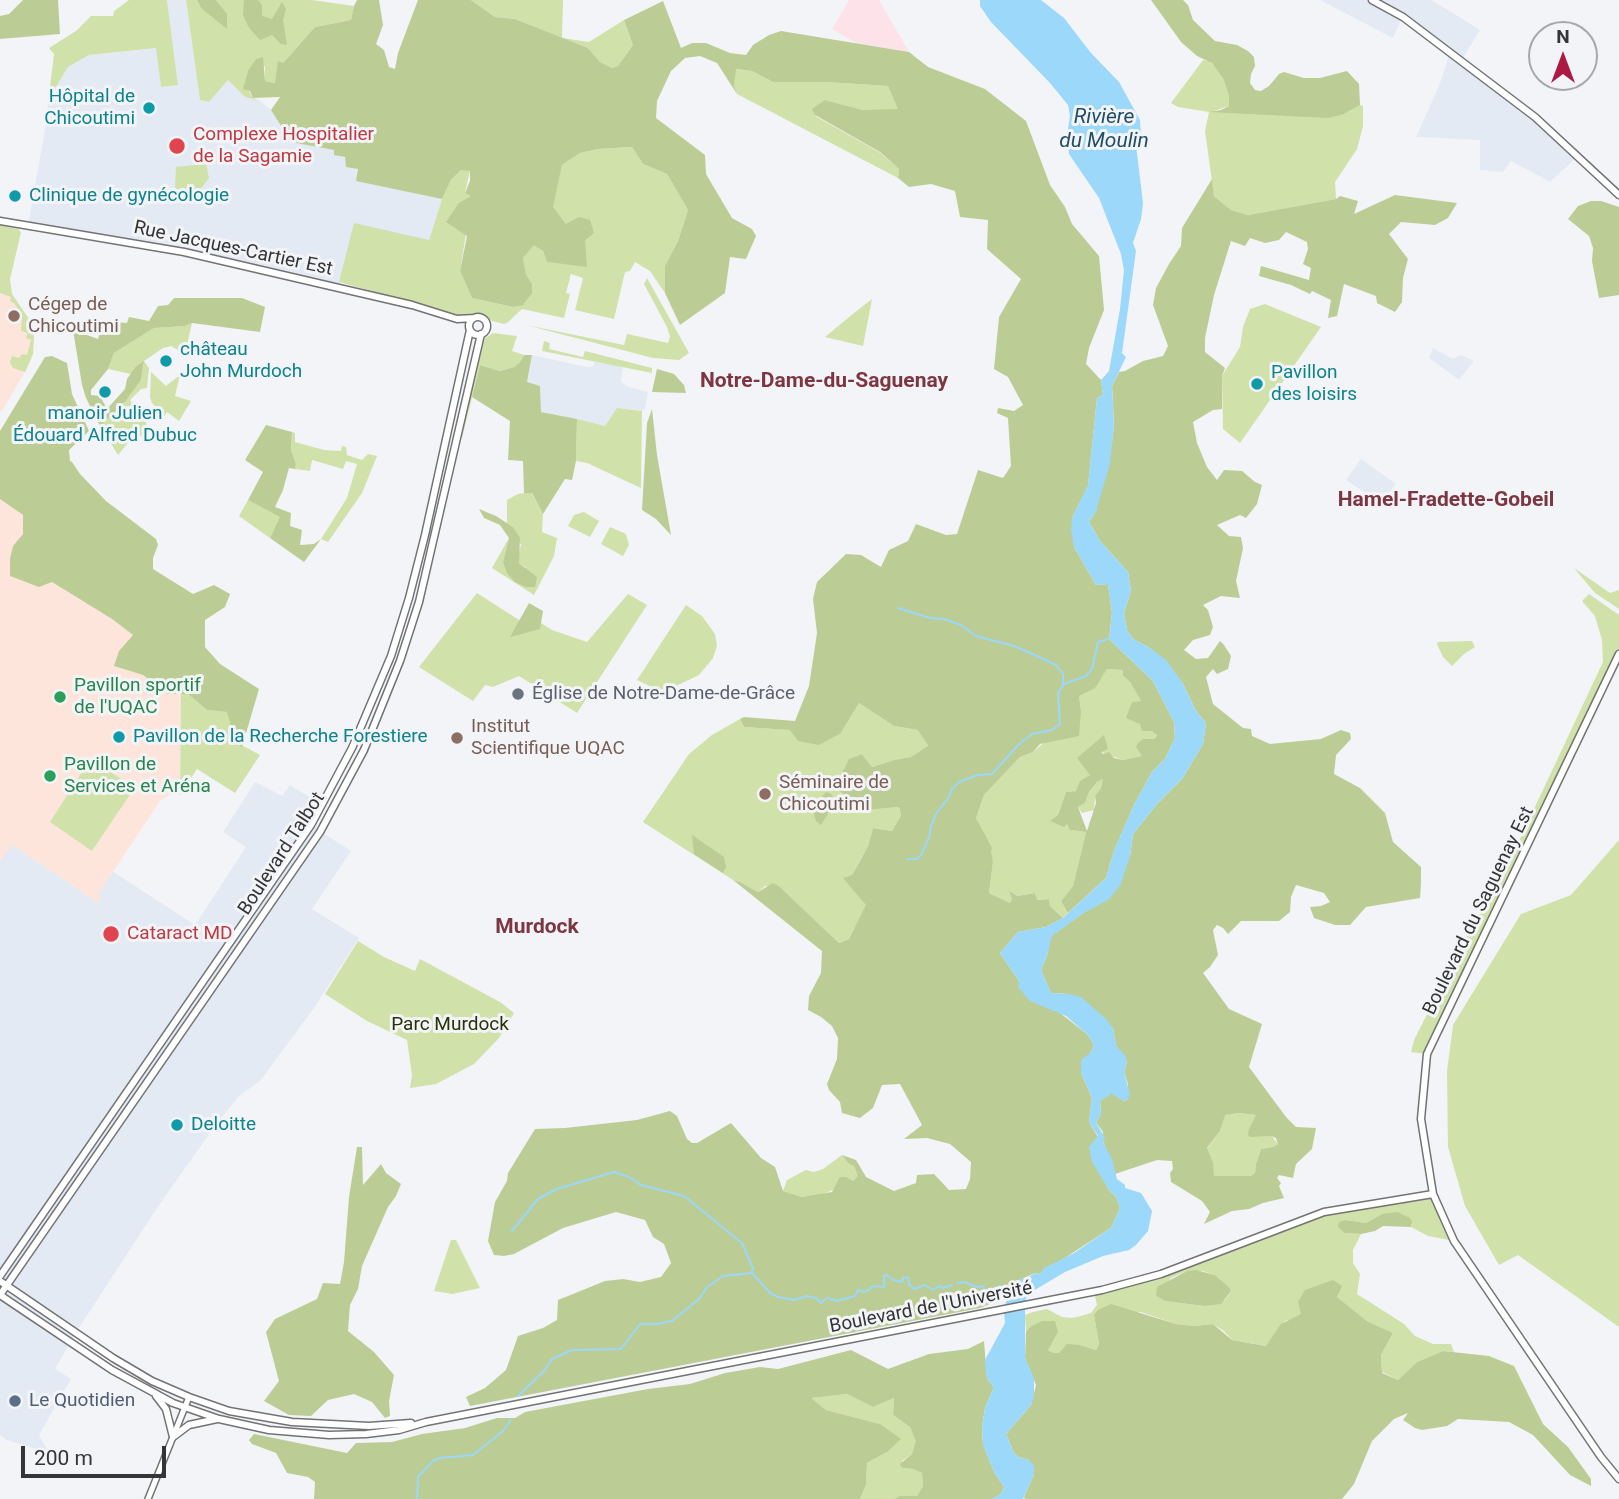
<!DOCTYPE html>
<meta charset="utf-8">
<style>
body{margin:0}
#map{position:relative;width:1619px;height:1499px;overflow:hidden;background:#f3f4f7;font-family:Roboto,sans-serif}
canvas{display:block}
.north{position:absolute;left:1528px;top:21px;width:70px;height:70px;box-sizing:border-box;background:#f3f4f7;border:2px solid #a7a8aa;border-radius:50%;rotate:0deg;font-size:19px;font-weight:700;line-height:28px;text-align:center;color:#343536}
.north::after{content:'';display:block;margin:auto;width:24px;height:32px;background:#ad1943;clip-path:polygon(50% 0,100% 100%,50% 72%,0 100%)}
.scale{position:absolute;left:21px;top:1446px;width:145px;height:32px;box-sizing:border-box;border:4px solid #343536;border-top:0;padding-left:9px;font-size:21px;line-height:24px;white-space:nowrap;color:#343536;-webkit-text-stroke:5px #f3f4f7;paint-order:stroke}
</style>
<div id="map">
<canvas width="1619" height="1499"></canvas>
<div class="north">N</div>
<div class="scale">200 m</div>
</div>
<script>
const ctx = document.querySelector('canvas').getContext('2d');
ctx.lineJoin = 'round';
function fill(path, color) {
  ctx.fillStyle = color;
  ctx.fill(path, 'evenodd');
}
function toPath(rows) {
  const path = new Path2D();
  for (const r of rows) {
    if (r.length === 3) {
      path.moveTo(r[0] + r[2], r[1]);
      path.arc(r[0], r[1], r[2], 0, 2 * Math.PI);
      continue;
    }
    path.moveTo(r[0], r[1]);
    for (let i = 2; i < r.length; i += 2) path.lineTo(r[i], r[i + 1]);
  }
  return path;
}
function stroke(path, color, width, dash) {
  ctx.strokeStyle = color;
  ctx.lineWidth = width;
  ctx.lineCap = dash ? 'butt' : 'round';
  ctx.setLineDash(dash || []);
  ctx.stroke(path);
}
function label(font, color, halo, rows, align = 'center') {
  ctx.font = font + ' Roboto,sans-serif';
  ctx.lineWidth = 6;
  ctx.setLineDash([]);
  ctx.textBaseline = 'middle';
  ctx.strokeStyle = halo;
  ctx.fillStyle = color;
  for (const [text, x, y, turn = 0] of rows) {
    ctx.save();
    ctx.translate(x, y);
    ctx.rotate((+turn || 0) * Math.PI / 180);
    ctx.textAlign = isNaN(turn) ? turn : align;
    if (halo) ctx.strokeText(text, 0, 0);
    ctx.fillText(text, 0, 0);
    ctx.restore();
  }
}
fill(toPath([
 [167,0,186,0,200,100,209,102,228,80,245,97,260,101,271,110,291,142,334,150,358,169,409,192,442,199,429,240,339,282,338,288,184,252,28,225,44,136,50,87,56,87,68,67,89,55,157,48,161,87,178,84],
 [1320,0,1432,0,1480,30,1461,61,1578,156,1550,182,1511,161,1503,172,1480,170,1480,140,1416,137,1439,86,1450,53,1402,18,1393,38],
 [1433,348,1453,359,1461,355,1474,361,1459,380,1429,358],
 [532,355,587,367,593,367,595,360,623,366,621,381,626,386,648,392,645,409,642,411,617,408,605,426,541,412,540,386,527,383],
 [1361,459,1396,484,1381,503,1346,480],
 [255,782,282,796,290,785,322,805,311,825,351,851,312,909,359,938,314,1008,260,1081,239,1096,217,1123,157,1208,75,1334,55,1369,71,1379,39,1435,49,1453,7,1440,0,1435,0,861,11,844,99,903,99,893,112,871,195,925,246,847,223,832]
]), '#e4eaf3');
fill(toPath([
 [849,0,879,0,909,52,856,43,832,29]
]), '#fde3e9');
fill(toPath([
 [0,225,18,229,21,232,10,279,10,287,15,300,29,320,34,344,30,363,2,411,0,411],
 [0,499,23,515,23,534,13,546,39,587,52,582,112,619,133,635,119,651,115,666,143,675,168,694,181,694,180,795,169,795,160,801,99,893,100,904,12,845,0,861]
]), '#fde5db');
fill(toPath([
 [129,0,167,0,178,85,161,87,156,48,89,55,68,67,56,87,50,87,54,54,49,48,76,31,91,16,113,16,114,11],
 [186,0,197,0,201,8,226,14,216,0,312,0,354,6,351,20,315,27,282,64,275,83,265,81,265,66,248,71,245,84,253,98,260,101,245,97,228,80,209,102,200,100],
 [471,0,563,0,562,38,589,42,624,20,633,45,618,66,612,68,600,62,588,48,562,38,515,19,495,17],
 [1203,60,1209,61,1216,67,1223,78,1229,96,1229,106,1214,111,1344,114,1360,105,1363,106,1363,126,1357,149,1335,182,1336,199,1248,215,1231,210,1214,196,1205,131,1209,112,1178,107,1171,103],
 [735,69,752,71,773,82,826,82,888,86,899,110,863,110,825,100,815,116,879,152,899,169,898,178,737,94,734,86],
 [632,147,643,164,667,174,688,210,678,241,665,266,665,293,650,271,635,262,630,271,625,272,614,319,575,310,583,278,571,274,566,293,570,294,564,318,522,309,507,323,504,324,492,321,482,313,465,316,457,315,339,282,354,223,429,240,442,199,451,180,461,170,465,169,470,171,465,192,472,196,460,271,472,298,513,307,532,284,526,274,523,258,534,244,543,251,547,262,587,266,566,224,552,207,562,165,580,153,598,149],
 [206,164,209,178,194,198,185,197,175,187,176,167],
 [0,225,18,229,21,232,10,279,12,294,29,319,34,336,33,354,25,372,13,368,10,362,12,356,19,358,22,354,27,355,31,340,26,338,28,333,21,331,22,315,14,303,10,301,11,297,0,293],
 [647,278,689,353,679,360,653,358,526,325,624,345,627,334,668,343,670,337,667,327,644,284],
 [872,299,863,346,825,337,854,313],
 [1265,304,1321,327,1240,443,1223,429,1222,376,1240,347,1243,327,1250,309],
 [192,323,185,354,171,346,163,348,144,361,149,368,147,388,141,389,130,400,146,422,149,434,145,439,136,433,118,455,100,426,125,402,141,380,144,362,136,366,131,374,108,369,114,353,154,328,185,326],
 [493,333,517,336,512,351,524,355,520,362,514,367,500,371,480,365,462,438,459,436,482,341],
 [544,341,550,343,549,349,583,357,585,351,652,368,652,373,542,351],
 [151,372,166,386,180,375,175,396,191,401,179,421,167,412,163,418,161,417,161,413,152,403,150,397],
 [617,408,642,411,641,488,587,463,576,461,577,419,605,426],
 [292,432,295,433,295,442,324,450,341,451,342,446,346,447,347,455,362,460,368,454,377,456,362,493,328,542,321,539,347,498,357,464,346,461,343,469,312,460,310,471,295,469,296,464,291,450],
 [531,492,543,514,542,532,557,538,554,556,534,595,492,568,509,538,503,562,527,568,519,563,518,556,521,545,513,527,507,523,507,500,518,494],
 [248,500,281,517,270,538,239,516],
 [584,512,599,521,590,537,568,526,574,515],
 [610,527,626,534,629,545,623,556,601,544],
 [1574,568,1610,593,1619,590,1619,609,1595,593],
 [477,593,519,620,525,613,552,630,587,642,628,594,647,605,577,713,519,676,493,687,485,685,473,701,419,667],
 [1589,594,1619,615,1619,654,1427,1054,1411,1052,1414,1040,1467,936,1490,895,1498,876,1511,858,1603,662,1602,640,1595,616,1582,601],
 [686,605,702,616,715,634,717,646,713,658,699,675,674,687,658,690,637,680],
 [1472,641,1475,647,1464,654,1452,666,1443,657,1437,644,1438,642],
 [1107,669,1124,670,1123,676,1130,682,1141,701,1134,720,1157,734,1143,756,1123,760,1101,752,1105,744,1104,736,1091,775,1077,791,1066,792,1058,815,1051,821,1067,824,1071,830,1086,832,1073,886,1061,901,1068,913,1063,918,1050,906,1049,899,1036,900,1035,893,1017,896,1010,894,1012,899,1010,903,989,893,993,862,976,818,984,795,1020,757,1033,752,1081,711,1079,696,1103,675],
 [181,694,188,694,207,710,228,712,236,742,260,755,235,793,197,769,180,795],
 [859,703,894,726,919,730,928,747,911,757,894,760,872,767,862,754,850,759,835,788,865,810,899,807,901,817,892,831,873,828,868,846,852,875,867,905,849,939,839,943,780,887,765,886,758,892,740,882,733,880,643,822,689,754,712,735,740,719,744,727,841,733],
 [90,760,135,787,92,851,50,822],
 [1104,778,1101,788,1095,796,1094,810,1082,813,1078,807,1085,803,1089,792,1097,782],
 [1619,840,1619,1327,1518,1255,1499,1265,1465,1206,1448,1147,1447,1071,1453,1025,1521,914,1571,895],
 [358,941,384,957,415,971,420,959,500,1002,514,1013,499,1038,474,1064,436,1084,410,1088,412,1075,407,1040,367,1021,325,994],
 [1239,1113,1256,1115,1278,1144,1273,1147,1261,1149,1256,1164,1255,1173,1251,1176,1213,1176,1207,1149,1220,1131,1224,1115],
 [842,1155,849,1164,854,1166,859,1176,853,1181,821,1195,802,1197,783,1191,787,1180,806,1170,814,1172,823,1169],
 [1433,1194,1454,1241,1428,1236,1411,1227,1412,1224,1382,1214,1366,1223,1346,1220,1345,1233,1361,1234,1353,1250,1353,1263,1360,1274,1357,1294,1404,1324,1415,1336,1433,1344,1451,1344,1454,1352,1443,1351,1417,1362,1398,1380,1382,1372,1381,1355,1393,1333,1367,1321,1337,1297,1297,1318,1285,1321,1267,1346,1232,1340,1224,1331,1213,1324,1194,1326,1176,1324,1141,1312,1094,1315,1099,1344,1096,1350,1080,1345,1059,1353,1053,1353,1048,1350,1049,1344,1058,1332,1030,1327,1026,1332,1025,1315,1033,1312,1047,1309,1062,1317,1072,1318,1081,1316,1091,1313,1097,1305,1094,1292,1161,1274,1324,1212],
 [1187,1271,1203,1271,1215,1275,1230,1288,1231,1291,1225,1300,1204,1306,1165,1301,1156,1296,1171,1278],
 [451,1240,456,1240,480,1288,452,1294,434,1291],
 [847,1394,873,1407,894,1398,893,1415,910,1427,917,1441,912,1454,902,1461,902,1468,913,1469,922,1473,923,1486,917,1496,899,1496,894,1499,860,1499,866,1485,867,1463,887,1452,880,1424,826,1410,810,1398]
]), '#d0e1aa');
fill(toPath([
 [23,0,58,0,60,34,0,39,0,16,9,14],
 [197,0,216,0,227,14,227,29,201,8],
 [244,0,258,0,262,5,262,16,272,19,282,2,286,9,283,20,287,45,281,44,272,35,260,40,249,28,243,15],
 [357,0,379,0,383,25,376,44,384,50,389,67,395,69,398,53,418,0,471,0,495,17,515,19,588,48,600,62,612,68,618,66,633,45,624,20,663,1,681,48,692,43,706,43,730,53,746,55,753,45,769,35,781,31,909,52,928,67,985,89,1026,121,1050,185,1065,207,1072,224,1099,256,1104,310,1089,348,1086,364,1101,380,1103,395,1097,398,1088,486,1072,518,1074,547,1096,585,1108,584,1112,613,1109,639,1153,681,1174,722,1175,738,1165,759,1152,772,1134,805,1114,851,1106,878,1068,913,1061,901,1073,886,1086,832,1070,830,1067,824,1064,827,1050,821,1058,815,1066,792,1076,791,1080,781,1090,775,1077,758,1104,735,1108,749,1101,752,1103,754,1109,752,1114,758,1123,760,1142,756,1136,747,1138,743,1143,739,1154,739,1157,735,1152,731,1142,731,1140,724,1126,718,1132,702,1141,701,1130,682,1123,676,1123,670,1107,669,1095,688,1079,696,1081,711,1079,736,1040,744,1033,752,1020,757,984,795,976,818,992,848,991,851,993,862,989,893,1010,903,1012,899,1009,891,1017,896,1035,893,1037,900,1049,899,1050,906,1063,918,1046,927,1018,932,1000,953,1019,981,1087,1034,1094,1045,1081,1073,1092,1098,1089,1122,1098,1137,1091,1150,1091,1156,1109,1190,1116,1197,1120,1208,1111,1228,1040,1274,1035,1273,1009,1285,1007,1297,980,1308,470,1406,466,1397,485,1388,506,1370,518,1336,543,1328,557,1320,558,1300,605,1281,623,1279,640,1282,661,1277,671,1263,664,1244,653,1237,645,1220,616,1212,563,1228,514,1254,504,1256,494,1255,488,1241,495,1202,507,1181,508,1173,535,1129,565,1128,637,1120,670,1111,677,1116,687,1139,692,1143,697,1143,731,1123,761,1158,775,1167,783,1191,802,1197,832,1192,840,1177,846,1177,853,1181,858,1176,854,1166,849,1164,842,1155,856,1160,866,1177,894,1191,916,1183,917,1175,934,1174,949,1190,966,1189,970,1179,971,1162,950,1144,927,1138,904,1139,922,1125,900,1084,882,1085,873,1108,860,1118,842,1113,840,1102,829,1090,827,1084,837,1059,838,1038,832,1026,821,1017,808,1010,809,996,821,973,822,951,733,880,740,882,758,892,773,883,780,887,839,943,849,939,866,905,843,878,852,875,860,861,868,846,873,828,892,831,901,816,899,807,866,810,835,788,849,759,862,754,872,767,894,760,911,757,928,746,918,730,894,726,859,703,841,733,819,745,798,741,790,730,744,727,740,719,744,717,795,721,809,686,817,633,813,599,817,582,846,554,861,555,881,567,889,550,908,541,916,524,946,535,957,534,978,470,1003,478,1011,466,1008,418,997,413,998,408,1014,411,1023,405,1008,377,994,369,999,317,1021,279,987,249,988,220,960,217,955,191,931,184,909,187,898,178,899,169,880,152,815,115,812,109,825,100,863,110,898,109,888,86,826,82,773,82,752,71,736,69,734,86,737,94,717,63,700,56,685,58,671,71,657,101,656,118,705,155,706,174,732,218,752,229,756,236,746,259,730,257,725,293,680,325,665,293,665,266,678,241,688,210,667,174,643,164,632,147,598,149,580,153,562,165,553,207,566,224,579,217,590,220,594,233,585,240,587,267,547,262,543,251,534,245,523,258,526,274,532,284,532,293,523,305,513,307,472,298,460,271,467,236,446,222,459,203,471,196,465,193,470,181,470,171,461,170,451,180,442,199,356,181,358,169,346,167,345,157,334,155,334,150,291,142,271,110,280,97,253,98,250,91,243,89,248,71,256,59,263,57,265,81,275,83,278,61,283,63,315,27,351,20,354,6],
 [1103,779,1101,788,1095,796,1096,803,1087,831,1078,807,1085,803,1089,792,1097,782],
 [1151,0,1183,0,1188,5,1193,20,1215,41,1237,45,1248,51,1254,57,1255,66,1251,74,1250,83,1255,90,1261,91,1269,86,1279,74,1284,72,1304,78,1320,78,1347,71,1359,84,1360,105,1344,114,1328,118,1209,112,1221,110,1229,106,1229,96,1223,78,1212,63,1197,56,1181,42],
 [1212,179,1214,196,1231,210,1248,215,1336,199,1340,196,1358,201,1354,214,1395,195,1457,203,1448,218,1435,225,1401,222,1389,234,1408,259,1403,278,1402,302,1395,312,1377,303,1376,296,1344,284,1337,316,1328,318,1331,300,1312,291,1310,294,1291,285,1259,276,1261,266,1309,280,1311,268,1303,264,1308,249,1307,242,1286,232,1279,240,1265,243,1250,238,1245,246,1231,241,1214,295,1205,338,1205,352,1225,368,1222,376,1222,409,1213,410,1193,422,1197,443,1207,467,1217,480,1224,470,1242,471,1255,482,1262,485,1257,504,1246,518,1240,515,1217,525,1229,536,1241,537,1243,548,1236,581,1240,598,1221,596,1203,605,1208,610,1213,627,1210,635,1193,640,1184,650,1196,659,1208,658,1220,641,1224,645,1231,656,1228,669,1217,674,1213,669,1206,677,1213,704,1243,728,1251,729,1252,736,1270,744,1321,739,1341,730,1350,733,1351,739,1336,755,1334,774,1360,788,1385,813,1393,842,1421,867,1421,883,1420,898,1366,907,1350,925,1335,925,1314,918,1310,907,1321,906,1330,902,1324,893,1296,885,1291,897,1290,912,1279,921,1241,921,1228,934,1223,928,1217,925,1213,930,1218,955,1210,967,1203,973,1229,1009,1262,1024,1249,1067,1286,1117,1296,1127,1316,1128,1312,1149,1296,1164,1293,1178,1279,1175,1277,1178,1281,1183,1279,1186,1284,1198,1263,1203,1249,1209,1232,1211,1204,1224,1210,1212,1202,1201,1171,1182,1170,1173,1173,1169,1172,1161,1157,1160,1115,1174,1103,1141,1103,1132,1096,1122,1101,1114,1100,1101,1110,1092,1124,1101,1128,1099,1128,1084,1124,1072,1127,1061,1116,1046,1113,1028,1069,994,1051,993,1041,970,1047,956,1051,936,1082,914,1130,856,1133,834,1157,804,1182,779,1203,744,1206,723,1196,711,1182,682,1150,648,1133,639,1127,630,1124,613,1131,591,1128,572,1100,541,1089,522,1096,511,1112,442,1114,425,1112,386,1119,372,1125,371,1143,361,1163,356,1168,346,1153,305,1156,288,1169,264,1181,246,1182,228],
 [1239,1113,1256,1115,1249,1129,1248,1135,1250,1137,1271,1136,1276,1138,1278,1144,1273,1147,1261,1149,1256,1164,1255,1173,1251,1176,1214,1176,1213,1163,1207,1148,1220,1131,1225,1115],
 [1591,201,1601,201,1619,207,1619,295,1599,298,1592,261,1593,248,1589,236,1568,219,1578,206],
 [174,298,242,298,265,307,260,332,192,323,185,326,154,328,114,353,108,369,91,390,91,395,100,396,107,409,125,389,127,379,136,366,144,361,141,380,125,402,100,426,86,398,82,385,73,330,98,339,103,321,127,323,129,317,149,321,158,306,168,305],
 [524,355,532,355,527,382,540,386,541,412,577,419,576,461,572,480,565,479,543,514,532,493,524,493,523,461,508,460,510,421,472,397,480,365,500,371,514,367,520,362],
 [52,356,67,363,72,394,89,431,69,450,70,461,72,462,80,474,106,501,156,539,158,545,153,558,153,569,193,594,214,585,230,594,225,607,205,620,205,647,220,664,259,689,242,747,236,742,227,712,207,710,188,694,168,694,143,675,114,666,119,651,133,635,112,619,52,582,39,587,10,576,10,559,13,546,23,534,23,515,0,499,0,431,45,357],
 [657,369,674,374,684,385,686,393,652,392],
 [652,409,657,455,671,535,656,519,642,510,647,423],
 [266,425,292,432,291,450,296,464,295,469,289,468,283,490,275,507,291,513,290,526,302,530,300,545,314,544,321,539,304,562,270,538,280,517,248,500,263,472,245,460],
 [479,509,496,516,513,527,520,538,519,563,537,577,535,587,526,587,515,582,507,573,503,562,509,538,500,525,484,518],
 [529,603,543,611,540,629,510,637],
 [826,792,831,794,835,802,821,825,816,821,814,815,819,800],
 [692,835,724,857,726,867,723,873,694,854],
 [357,1147,362,1147,363,1185,381,1164,386,1173,401,1184,396,1196,388,1207,362,1266,358,1289,350,1305,348,1331,374,1352,394,1375,389,1401,390,1416,385,1418,372,1402,354,1394,328,1400,311,1416,289,1415,264,1401,279,1381,266,1332,275,1319,317,1299,323,1283,340,1284,344,1262,349,1197],
 [1397,1212,1410,1218,1412,1221,1411,1227,1383,1226,1375,1231,1361,1234,1345,1233,1338,1227,1339,1222,1346,1220,1366,1223,1382,1214],
 [1196,1270,1215,1275,1230,1288,1231,1291,1221,1304,1204,1306,1165,1301,1156,1296,1157,1287,1187,1271],
 [1333,1280,1342,1286,1337,1297,1367,1321,1393,1333,1381,1355,1382,1373,1398,1380,1417,1362,1443,1351,1489,1356,1514,1366,1543,1424,1568,1447,1591,1479,1591,1486,1570,1475,1533,1435,1509,1422,1458,1419,1447,1426,1422,1430,1415,1428,1403,1420,1408,1413,1394,1419,1372,1441,1354,1484,1342,1499,1025,1499,1024,1497,1034,1474,1029,1460,1018,1457,1013,1451,1006,1434,1031,1405,1036,1385,1025,1358,1026,1332,1030,1327,1042,1321,1055,1321,1058,1332,1048,1350,1053,1353,1059,1353,1067,1344,1080,1345,1096,1350,1099,1344,1094,1315,1098,1310,1111,1304,1176,1324,1194,1326,1213,1324,1232,1340,1266,1346,1281,1324,1301,1314,1298,1302,1305,1290],
 [984,1341,987,1379,994,1387,985,1408,982,1427,983,1444,994,1472,1004,1487,1001,1494,992,1499,894,1499,899,1496,917,1496,923,1486,922,1473,913,1469,902,1468,900,1464,912,1454,916,1441,910,1427,893,1415,894,1398,873,1407,847,1394,811,1398,826,1410,880,1424,901,1439,887,1452,867,1463,866,1485,860,1499,314,1499,315,1482,308,1477,287,1473,276,1453,252,1444,249,1440,254,1434,347,1453,356,1443,392,1442,422,1434,465,1428,497,1418,515,1418,525,1412,648,1389,690,1384,725,1373,760,1367,778,1369,851,1350,888,1369,929,1354,968,1349]
]), '#bbcd94');
fill(toPath([
 [980,0,1041,0,1064,18,1091,53,1119,82,1140,120,1141,138,1136,145,1143,203,1141,219,1133,243,1136,251,1122,353,1126,357,1112,386,1114,425,1110,464,1096,511,1089,522,1100,541,1128,572,1131,591,1124,613,1127,630,1133,639,1150,648,1166,660,1182,682,1196,711,1206,723,1203,744,1182,779,1157,804,1133,834,1130,856,1120,886,1108,900,1082,914,1052,936,1047,956,1041,970,1051,993,1069,994,1081,997,1105,1018,1113,1028,1116,1046,1125,1055,1127,1061,1124,1072,1130,1094,1128,1099,1124,1101,1110,1093,1109,1096,1100,1101,1101,1114,1096,1122,1105,1138,1103,1142,1112,1159,1117,1179,1125,1185,1125,1188,1141,1193,1152,1211,1148,1231,1136,1245,1129,1250,1103,1256,1065,1272,1028,1294,1025,1301,1025,1358,1034,1378,1034,1396,1031,1405,1006,1434,1013,1451,1018,1457,1029,1460,1034,1466,1034,1474,1023,1499,992,1499,1001,1494,1004,1487,994,1472,983,1445,982,1427,985,1408,994,1387,987,1379,985,1360,1005,1323,1004,1312,1009,1285,1019,1282,1019,1279,1027,1278,1035,1273,1040,1274,1044,1268,1074,1253,1111,1228,1120,1208,1116,1197,1109,1190,1092,1162,1089,1147,1098,1136,1089,1122,1092,1098,1081,1073,1081,1060,1090,1053,1094,1045,1087,1034,1066,1016,1030,1001,1018,987,1019,981,1000,953,1018,932,1046,927,1063,918,1106,878,1114,851,1134,805,1152,772,1165,759,1175,738,1174,722,1153,681,1109,639,1112,613,1108,584,1096,585,1074,547,1071,530,1072,518,1088,485,1097,398,1103,395,1101,380,1109,371,1120,309,1124,270,1121,254,1099,198,1069,154,1067,135,1070,116,1068,105,1050,83,991,22,980,6]
]), '#9bd8fa');
stroke(toPath([
 [898,608,930,618,944,619,961,625,976,636,1014,646,1037,656,1056,665,1063,674,1063,684],
 [907,859,917,859,921,855,930,835,930,829,936,814,949,797,952,789,959,782,978,775,992,774,1019,744,1032,734,1052,730,1060,724,1058,693,1064,684,1086,676,1092,669,1098,642,1109,639],
 [512,1231,538,1199,557,1189,614,1172,629,1177,641,1185,684,1196,742,1243,753,1268,752,1273],
 [957,1283,964,1282,977,1287,983,1286,989,1296,994,1296,999,1286,1009,1290],
 [518,1396,545,1370,552,1359,572,1350,621,1349,640,1324,657,1324,672,1321,700,1298,707,1287,723,1276,752,1273,770,1293,778,1297,794,1300,807,1296,816,1298,821,1303,827,1298,837,1301,855,1296,858,1290,865,1292,874,1286,884,1287,884,1276,887,1275,893,1280,902,1282,903,1278,908,1277,909,1284,914,1289,925,1285,933,1290,939,1286,943,1288,952,1285],
 [417,1499,418,1477,433,1461,439,1458,473,1455,502,1432,511,1420]
]), '#9bd8fa', 2);
const minor = toPath([
 [148,1499,189,1397]
]);
const major = toPath([
 [1372,0,1403,17,1535,117,1619,195],
 [0,221,184,252,412,305,457,319,474,318],
 [478,326,9],
 [1619,654,1427,1054,1421,1119,1433,1194,1454,1241,1601,1457,1619,1479],
 [0,1276,311,825,352,748,391,656,409,598,425,535,470,330],
 [0,1281,113,1358,152,1381,189,1397,229,1411,292,1422,369,1426,411,1423],
 [0,1295,112,1370,173,1403,219,1419,269,1430,329,1435,366,1434,399,1430,426,1422,1102,1290,1161,1274,1324,1212,1433,1194],
 [0,1295,320,832,364,750,400,661,419,602,481,334],
 [156,1396,166,1409,173,1437,189,1425,217,1419]
]);
stroke(minor, '#727375', 8);
stroke(major, '#727375', 9);
stroke(minor, '#fff', 5);
stroke(major, '#fff', 6);
for (const [x, y, r, color] of [
 [149,108,7,"#0f9aa8"],
 [177,146,9,"#e0444e"],
 [15,196,7,"#0f9aa8"],
 [14,316,7,"#8d6e63"],
 [166,361,7,"#0f9aa8"],
 [1257,384,7,"#0f9aa8"],
 [105,392,7,"#0f9aa8"],
 [518,694,7,"#6b7280"],
 [60,697,7,"#2e9e5b"],
 [119,737,7,"#0f9aa8"],
 [457,738,7,"#8d6e63"],
 [50,776,7,"#2e9e5b"],
 [765,794,7,"#8d6e63"],
 [111,934,9,"#e0444e"],
 [177,1125,7,"#0f9aa8"],
 [15,1401,7,"#5c6f8a"]
]) {
  const dot = new Path2D();
  dot.arc(x, y, r, 0, 2 * Math.PI);
  ctx.fillStyle = color;
  ctx.fill(dot);
  stroke(dot, '#f3f4f7', 2.5);
}
label('19px', '#0d838f', '#f3f4f7', [
 ["Hôpital de",135,97,"right"],
 ["Chicoutimi",135,119,"right"],
 ["Clinique de gynécologie",29,196],
 ["château",180,350],
 ["John Murdoch",180,372],
 ["Pavillon",1271,373],
 ["des loisirs",1271,395],
 ["manoir Julien",105,414,"center"],
 ["Édouard Alfred Dubuc",105,436,"center"],
 ["Pavillon de la Recherche Forestiere",133,737],
 ["Deloitte",191,1125]
], 'left');
label('19px', '#be3a42', '#f3f4f7', [
 ["Complexe Hospitalier",193,135],
 ["de la Sagamie",193,157],
 ["Cataract MD",127,934]
], 'left');
label('19px', '#343536', '#f3f4f7', [
 ["Rue Jacques-Cartier Est",233,249,12],
 ["Boulevard Talbot",282,854,-57],
 ["Boulevard du Saguenay Est",1479,911,-64],
 ["Boulevard de l'Université",931,1308,-11]
]);
label('19px', '#785e54', '#f3f4f7', [
 ["Cégep de",28,305],
 ["Chicoutimi",28,327],
 ["Institut",471,727],
 ["Scientifique UQAC",471,749],
 ["Séminaire de",779,783],
 ["Chicoutimi",779,805]
], 'left');
label('19px', '#27864d', '#f3f4f7', [
 ["Pavillon sportif",74,686],
 ["de l'UQAC",74,708],
 ["Pavillon de",64,765],
 ["Services et Aréna",64,787]
], 'left');
label('19px', '#5b616d', '#f3f4f7', [
 ["Église de Notre-Dame-de-Grâce",532,694]
], 'left');
label('19px', '#283206', '#f3f4f7', [
 ["Parc Murdock",450,1025]
]);
label('19px', '#4e5e75', '#f3f4f7', [
 ["Le Quotidien",29,1401]
], 'left');
label('italic 21px', '#204f67', '#f3f4f7', [
 ["Rivière",1104,118],
 ["du Moulin",1104,142]
]);
label('bold 21px', '#7d3641', '#f3f4f7', [
 ["Notre-Dame-du-Saguenay",824,382],
 ["Hamel-Fradette-Gobeil",1446,501],
 ["Murdock",537,928]
]);
</script>
